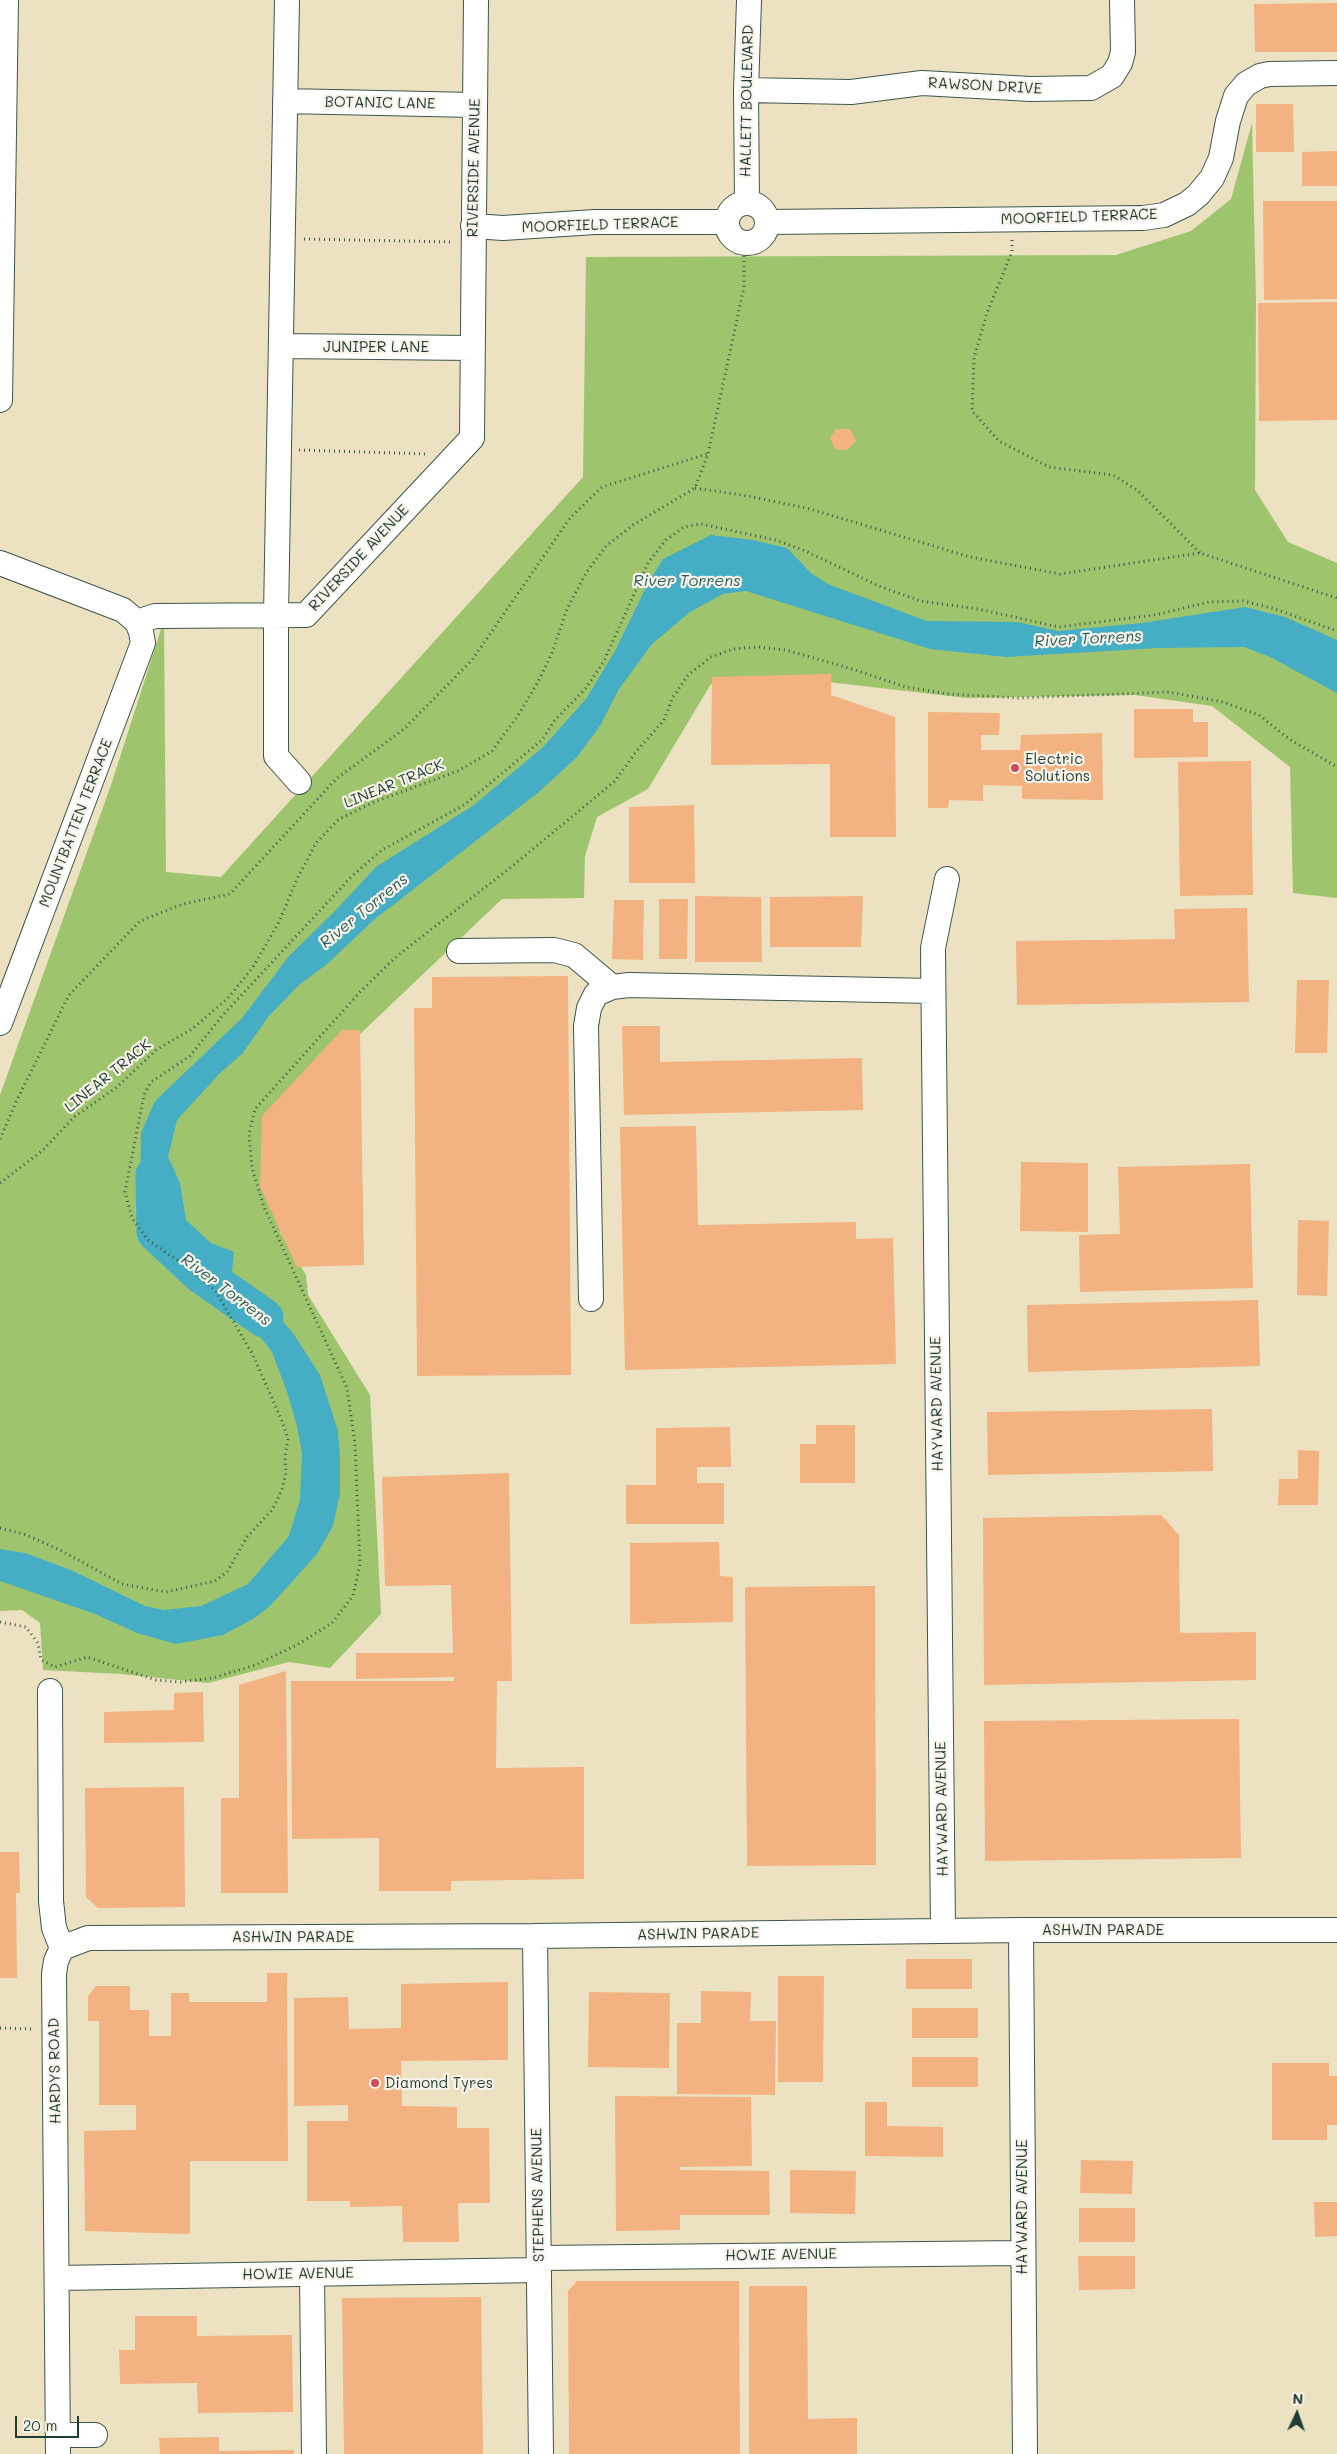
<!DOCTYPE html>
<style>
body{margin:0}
#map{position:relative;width:1337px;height:2454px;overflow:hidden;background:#ece2c1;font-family:Mali,sans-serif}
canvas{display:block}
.north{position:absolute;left:1272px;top:2389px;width:50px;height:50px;-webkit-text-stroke:4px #f7f3e8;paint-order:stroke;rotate:3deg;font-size:14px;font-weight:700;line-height:20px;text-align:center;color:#1f3d34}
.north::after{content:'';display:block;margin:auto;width:18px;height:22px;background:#1f3d34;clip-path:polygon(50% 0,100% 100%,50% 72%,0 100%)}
.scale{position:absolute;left:15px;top:2416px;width:64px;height:22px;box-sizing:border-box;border:2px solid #1f3d34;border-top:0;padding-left:6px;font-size:15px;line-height:18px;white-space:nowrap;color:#1f3d34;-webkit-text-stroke:4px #f7f3e8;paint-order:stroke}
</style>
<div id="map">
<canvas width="1337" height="2454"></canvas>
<div class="north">N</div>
<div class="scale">20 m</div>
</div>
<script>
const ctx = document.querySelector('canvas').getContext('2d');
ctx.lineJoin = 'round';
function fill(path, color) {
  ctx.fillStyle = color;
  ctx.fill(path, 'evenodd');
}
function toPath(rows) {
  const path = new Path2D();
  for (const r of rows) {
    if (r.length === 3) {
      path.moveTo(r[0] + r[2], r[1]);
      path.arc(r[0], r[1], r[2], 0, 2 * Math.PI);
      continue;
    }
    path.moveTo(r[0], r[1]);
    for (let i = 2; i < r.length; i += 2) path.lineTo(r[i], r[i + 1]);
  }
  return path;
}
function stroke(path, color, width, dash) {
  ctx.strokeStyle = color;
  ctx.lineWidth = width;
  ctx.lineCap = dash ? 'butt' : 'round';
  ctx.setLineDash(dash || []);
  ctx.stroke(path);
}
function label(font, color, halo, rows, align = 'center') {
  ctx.font = font + ' Mali,sans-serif';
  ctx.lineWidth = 4.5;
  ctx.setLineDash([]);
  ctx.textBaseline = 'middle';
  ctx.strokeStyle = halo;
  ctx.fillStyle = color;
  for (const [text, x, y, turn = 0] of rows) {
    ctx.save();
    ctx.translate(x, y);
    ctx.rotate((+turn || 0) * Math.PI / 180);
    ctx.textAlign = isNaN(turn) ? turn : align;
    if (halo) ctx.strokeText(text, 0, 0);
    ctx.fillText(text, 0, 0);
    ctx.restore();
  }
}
fill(toPath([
 [1252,123,1256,302,1255,490,1288,542,1337,563,1337,898,1293,893,1290,767,1212,706,1135,695,966,698,811,680,711,684,648,789,597,817,585,856,584,898,502,899,275,1115,280,1232,306,1275,308,1295,370,1395,381,1614,330,1668,289,1662,208,1683,121,1674,43,1670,40,1623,22,1610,0,1611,0,1095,111,785,164,620,166,872,221,877,583,477,586,257,1116,255,1191,231,1231,199]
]), '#9fc46e');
fill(toPath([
 [711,535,753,540,787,548,812,574,830,585,927,621,1017,622,1058,631,1142,623,1245,607,1285,617,1337,640,1337,693,1270,657,1244,647,1158,648,1006,657,930,649,746,591,723,594,690,612,652,644,619,689,600,726,577,757,539,792,375,919,326,965,300,984,268,1017,243,1053,220,1073,177,1120,168,1157,180,1183,186,1220,211,1243,234,1252,232,1272,263,1300,293,1333,320,1375,338,1431,340,1458,340,1493,333,1526,317,1554,271,1605,255,1618,223,1635,176,1644,137,1633,95,1614,0,1581,0,1549,25,1553,71,1570,145,1606,164,1610,201,1606,248,1584,289,1536,300,1500,302,1453,297,1426,287,1392,272,1352,239,1310,211,1276,150,1222,140,1199,141,1133,155,1101,242,1018,289,956,334,912,376,867,474,805,542,748,586,699,615,651,648,583,663,559]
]), '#45aec4');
stroke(toPath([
 [155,1175,156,1232,201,1274,264,1318]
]), '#45aec4', 39);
fill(toPath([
 [1337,3,1337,52,1255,52,1254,4],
 [1256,104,1293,104,1294,152,1256,152],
 [1337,151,1337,186,1302,186,1302,152],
 [1263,201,1337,201,1337,299,1264,300],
 [1337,302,1337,420,1259,421,1258,303],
 [836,429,850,429,856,441,847,450,835,449,830,438],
 [831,674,831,695,895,717,896,837,830,837,830,764,711,765,712,677],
 [1134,709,1193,709,1193,722,1208,722,1208,757,1134,758],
 [928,712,1000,713,999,735,981,735,981,750,1020,750,1021,735,1102,733,1103,800,1022,799,1022,786,983,785,983,801,949,800,948,808,928,808],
 [1251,761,1253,895,1180,896,1178,762],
 [694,805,695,883,629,883,629,807],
 [695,896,761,897,762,962,695,962],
 [863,896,861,947,770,947,770,897],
 [659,899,688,899,687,959,659,959],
 [614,900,644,900,643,960,612,959],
 [1247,908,1249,1002,1017,1005,1016,941,1175,939,1174,909],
 [568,976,571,1375,417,1376,414,1008,432,1008,432,977],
 [1297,980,1329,980,1327,1053,1295,1053],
 [622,1026,660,1026,660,1062,862,1058,863,1110,624,1115],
 [342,1030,360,1030,364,1265,297,1267,260,1187,262,1116],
 [696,1126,698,1225,856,1222,856,1239,893,1238,896,1364,625,1370,620,1127],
 [1021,1162,1088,1163,1088,1232,1020,1231],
 [1250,1164,1253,1288,1080,1292,1079,1235,1120,1234,1118,1167],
 [1298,1220,1329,1221,1327,1296,1297,1295],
 [1258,1300,1260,1366,1028,1372,1027,1305],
 [1212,1409,1213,1471,988,1475,987,1412],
 [816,1425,855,1425,855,1483,800,1483,800,1444,816,1444],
 [730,1427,731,1467,697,1467,697,1483,724,1483,724,1524,626,1524,626,1485,656,1485,656,1428],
 [1298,1450,1319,1451,1318,1505,1278,1505,1279,1479,1298,1479],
 [509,1473,512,1681,497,1681,496,1768,584,1767,584,1879,451,1881,451,1891,379,1891,379,1838,292,1839,291,1681,454,1681,454,1677,356,1679,356,1653,453,1653,451,1585,385,1586,382,1477],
 [1161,1515,1179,1535,1180,1633,1256,1632,1256,1680,984,1685,983,1518],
 [719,1542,720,1576,733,1577,733,1622,630,1624,630,1543],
 [875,1586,876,1865,747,1866,745,1587],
 [286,1671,288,1893,221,1893,221,1798,239,1798,239,1685],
 [203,1692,204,1742,104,1743,104,1712,174,1710,174,1693],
 [1239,1719,1241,1858,985,1861,984,1721],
 [184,1787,185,1907,98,1908,86,1897,85,1788],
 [0,1852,19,1852,20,1893,16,1893,17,1978,0,1978],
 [906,1959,972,1959,972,1989,906,1989],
 [267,1973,287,1973,288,2161,190,2161,190,2234,85,2231,84,2131,136,2130,136,2105,99,2105,99,2021,88,2021,88,1996,96,1986,130,1986,130,2010,149,2010,149,2036,171,2036,171,1993,189,1993,189,2002,267,2002],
 [778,1976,824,1976,823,2082,778,2082],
 [508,1982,508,2060,401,2061,402,2106,457,2107,457,2128,489,2128,490,2203,458,2203,459,2242,403,2242,402,2206,350,2207,350,2201,307,2201,307,2121,348,2121,348,2105,294,2106,294,1998,348,1997,349,2029,401,2028,401,1984],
 [701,1991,751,1992,750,2021,776,2021,775,2095,677,2094,677,2023,701,2023],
 [589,1992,670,1993,669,2068,588,2067],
 [912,2008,978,2008,978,2038,912,2038],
 [912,2057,978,2057,978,2087,912,2087],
 [1272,2063,1329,2063,1329,2076,1337,2076,1337,2125,1327,2125,1327,2140,1272,2140],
 [615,2096,751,2097,752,2166,680,2167,680,2170,769,2171,770,2215,680,2215,680,2230,616,2231],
 [865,2102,887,2102,887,2126,943,2127,943,2157,865,2156],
 [1081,2160,1133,2161,1132,2194,1080,2193],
 [790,2170,856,2171,855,2214,790,2213],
 [1314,2202,1337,2202,1337,2236,1315,2237],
 [1079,2208,1135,2208,1135,2242,1079,2242],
 [1078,2256,1135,2256,1135,2289,1079,2290],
 [577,2281,739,2281,740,2454,569,2454,568,2291],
 [749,2286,807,2286,808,2419,857,2418,857,2454,749,2454],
 [481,2297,483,2454,344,2454,342,2298],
 [135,2316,197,2316,197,2336,292,2335,293,2412,198,2413,197,2383,120,2384,119,2350,135,2350],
 [219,2437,219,2451,294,2450,294,2454,160,2454,159,2438]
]), '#f3b282');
const minor = toPath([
 [287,0,276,615,276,756,299,782],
 [746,90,851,92,922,83,1031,89,1091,88,1112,76,1120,63,1123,52,1122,0],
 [285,101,474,105],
 [747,223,20],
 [747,203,746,90,749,0],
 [768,222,1143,218,1164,215,1187,204,1198,195,1212,178,1221,158,1228,121,1236,96,1246,84,1260,76,1269,74,1337,73],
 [473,226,503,228,595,222,726,222],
 [281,346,472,348],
 [0,400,6,0],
 [0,563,123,610,137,622,141,632,143,643,0,1023],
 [137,622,155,616,306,615,472,438,476,0],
 [459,951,554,950,574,955,612,987],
 [591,1299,586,1026,589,1008,596,994,612,987,629,985,933,991],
 [50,1691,51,1901,54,1928,62,1948,56,1961,54,1974,58,2454],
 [943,1930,933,948,947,879],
 [1021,1930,1025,2454],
 [535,1936,541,2454],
 [62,1948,88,1938,535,1936,1021,1930,1337,1930],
 [539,2258,1022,2253],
 [312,2274,314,2454],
 [58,2278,539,2270],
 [58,2435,95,2435]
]);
stroke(minor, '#3e5649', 26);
stroke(toPath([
 [304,239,453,242],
 [1012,240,1012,252,987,313,974,358,972,411,999,441,1049,467,1113,475,1137,490,1200,553],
 [299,450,426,454],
 [695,488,748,496,810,509,970,557,1060,574,1200,553,1337,598],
 [0,1139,17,1100,69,995,140,921,183,904,230,894,336,779,404,729,472,660,570,518,602,487,707,454],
 [0,1183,42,1151,74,1117,117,1087,156,1050,192,1029,228,998,253,967,279,922,297,879,316,843,339,819,374,802,458,771,492,751,517,717,538,682,552,653,567,609,586,573,606,546,633,525,695,488,708,454,744,287,744,244],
 [0,1528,24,1534,60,1550,122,1584,166,1592,215,1581,227,1572,247,1537,272,1510,282,1490,286,1473,285,1456,288,1439,282,1421,253,1355,215,1290,180,1262,148,1240,132,1218,125,1192,144,1095,151,1082,190,1056,223,1015,353,875,382,850,464,805,542,740,555,720,586,688,604,661,648,563,666,540,684,527,701,524,775,540,803,550,881,587,921,601,978,609,1059,627,1155,615,1209,602,1243,601,1275,609,1337,631],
 [0,1622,26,1627,38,1643,41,1660,55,1667,87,1657,156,1680,181,1682,213,1678,255,1665,297,1645,332,1623,353,1596,360,1564,355,1444,347,1388,264,1207,252,1168,249,1134,255,1109,360,992,397,956,510,868,615,781,636,752,664,720,673,697,688,675,711,657,733,649,758,647,786,650,852,669,906,687,948,694,1019,698,1169,692,1223,702,1259,715,1289,739,1337,767],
 [0,2028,32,2029]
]), '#3e5649', 3, [1, 4]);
stroke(minor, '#fff', 24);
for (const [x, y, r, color] of [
 [1015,768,5,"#d1495b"],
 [375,2083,5,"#d1495b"]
]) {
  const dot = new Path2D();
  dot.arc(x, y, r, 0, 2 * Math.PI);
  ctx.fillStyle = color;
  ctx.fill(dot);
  stroke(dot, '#f7f3e8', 2);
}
label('15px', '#1f3d34', '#f7f3e8', [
 ["RAWSON DRIVE",985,86,3],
 ["HALLETT BOULEVARD",747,101,-89],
 ["BOTANIC LANE",380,103,1],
 ["RIVERSIDE AVENUE",474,168,-89],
 ["MOORFIELD TERRACE",1079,217,-2],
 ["MOORFIELD TERRACE",600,225,-2],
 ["JUNIPER LANE",376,347],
 ["RIVERSIDE AVENUE",359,558,-47],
 ["LINEAR TRACK",394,784,-22],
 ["MOUNTBATTEN TERRACE",76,823,-69],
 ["LINEAR TRACK",108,1076,-39],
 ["HAYWARD AVENUE",937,1404,-91],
 ["HAYWARD AVENUE",942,1809,-91],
 ["ASHWIN PARADE",1103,1930],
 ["ASHWIN PARADE",698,1934,-1],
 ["ASHWIN PARADE",293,1937],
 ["HARDYS ROAD",55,2071,-91],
 ["STEPHENS AVENUE",538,2195,-91],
 ["HAYWARD AVENUE",1022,2207,-90],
 ["HOWIE AVENUE",781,2255,-1],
 ["HOWIE AVENUE",298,2274,-1]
]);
label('15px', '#1f3d34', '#f7f3e8', [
 ["Electric",1025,759],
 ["Solutions",1025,776],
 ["Diamond Tyres",385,2083]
], 'left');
label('italic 16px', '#2a5f5f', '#f7f3e8', [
 ["River Torrens",687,581],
 ["River Torrens",1088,639,-3],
 ["River Torrens",364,911,-39],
 ["River Torrens",226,1290,37]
]);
</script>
